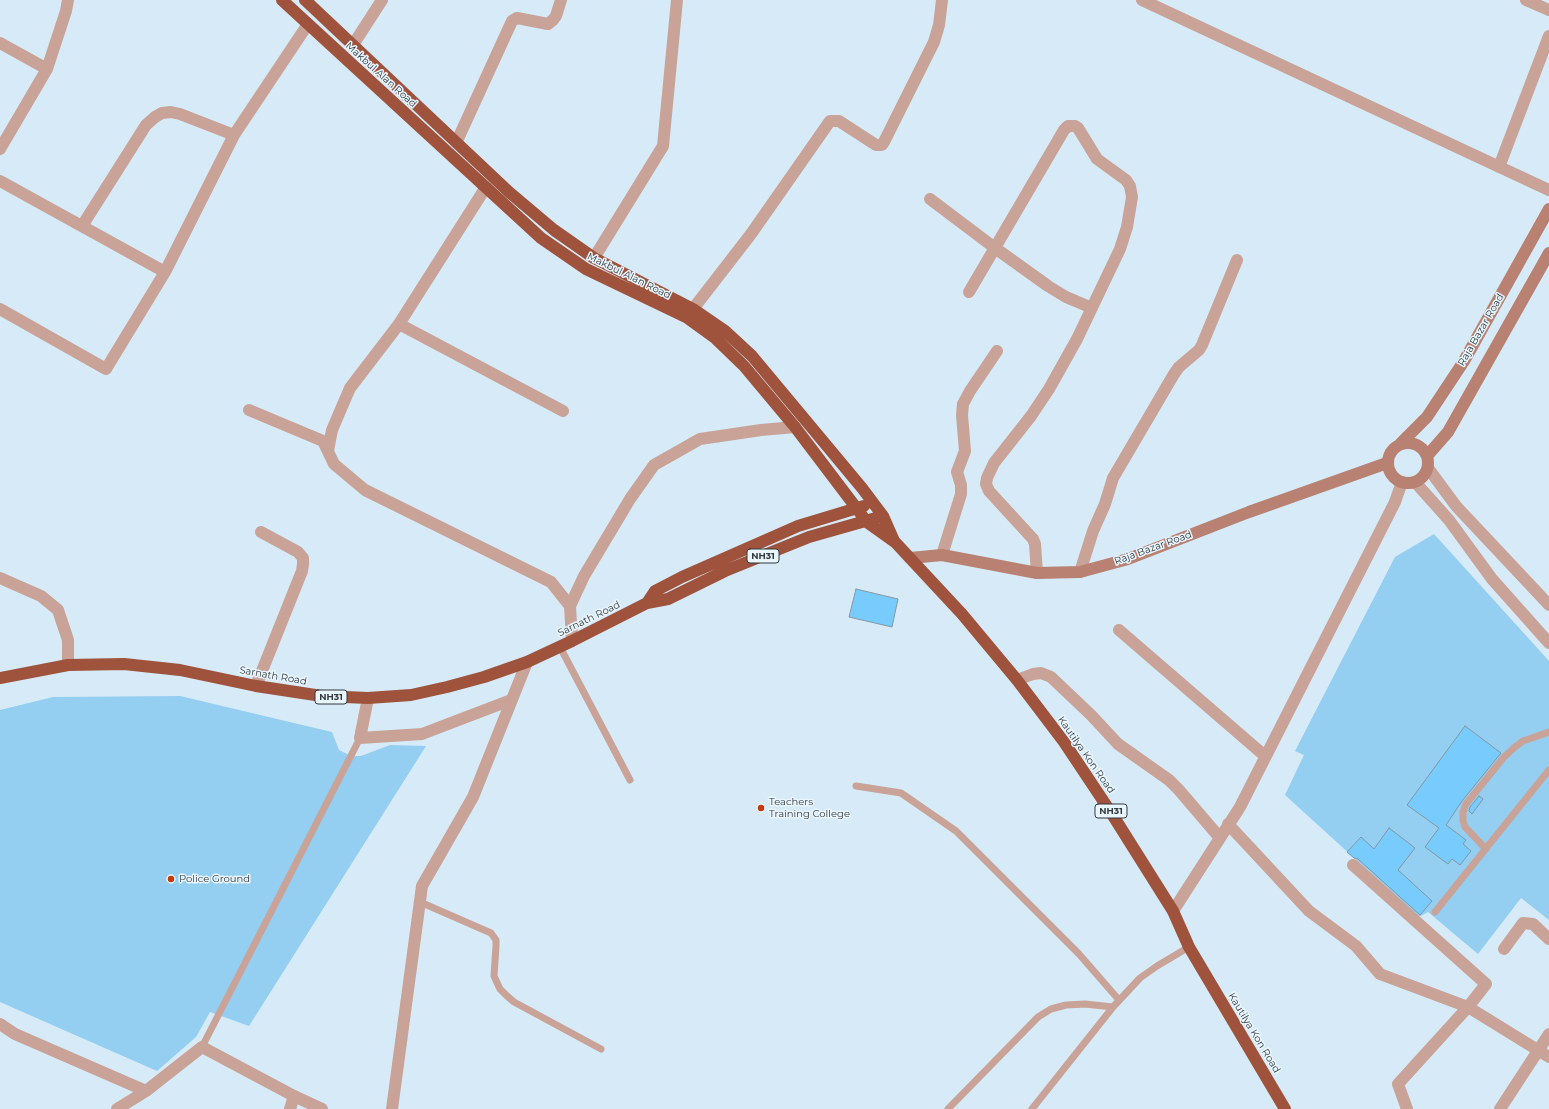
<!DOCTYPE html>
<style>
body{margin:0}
canvas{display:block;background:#d6eaf7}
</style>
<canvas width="1549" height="1109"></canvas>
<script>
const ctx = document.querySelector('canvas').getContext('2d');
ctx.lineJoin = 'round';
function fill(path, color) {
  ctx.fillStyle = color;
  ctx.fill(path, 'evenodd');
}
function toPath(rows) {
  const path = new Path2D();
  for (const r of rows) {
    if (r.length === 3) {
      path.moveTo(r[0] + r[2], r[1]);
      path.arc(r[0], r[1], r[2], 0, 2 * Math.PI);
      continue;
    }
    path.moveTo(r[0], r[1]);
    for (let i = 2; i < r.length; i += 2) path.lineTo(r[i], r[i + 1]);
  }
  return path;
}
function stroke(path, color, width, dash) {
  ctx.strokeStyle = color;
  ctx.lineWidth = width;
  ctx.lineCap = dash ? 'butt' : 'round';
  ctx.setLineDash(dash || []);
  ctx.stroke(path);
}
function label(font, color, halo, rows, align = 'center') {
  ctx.font = font + ' Montserrat,sans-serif';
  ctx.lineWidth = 3;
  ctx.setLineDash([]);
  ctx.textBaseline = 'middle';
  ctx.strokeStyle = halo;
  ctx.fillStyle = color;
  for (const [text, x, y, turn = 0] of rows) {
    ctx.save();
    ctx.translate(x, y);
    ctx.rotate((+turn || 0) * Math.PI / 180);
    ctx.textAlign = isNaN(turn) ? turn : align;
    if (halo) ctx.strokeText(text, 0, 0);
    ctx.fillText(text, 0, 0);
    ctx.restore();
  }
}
fill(toPath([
 [1434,534,1549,661,1549,920,1521,898,1478,954,1428,912,1419,917,1285,795,1304,755,1295,751,1395,557],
 [180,696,332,732,339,750,351,756,361,756,390,745,426,746,249,1026,210,1012,196,1037,157,1071,0,1002,0,710,53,697]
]), '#94cef1');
const building = toPath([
 [856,589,898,599,892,627,849,617,856,589],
 [1465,726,1501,753,1462,801,1446,825,1466,840,1463,844,1471,851,1460,865,1452,859,1448,864,1425,847,1439,828,1407,805,1465,726],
 [1479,796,1483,799,1472,814,1469,811,1470,807,1479,796],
 [1389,828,1415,848,1398,870,1432,901,1420,915,1358,859,1354,858,1347,852,1361,837,1374,849,1389,828]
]);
fill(building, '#78ccfd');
stroke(building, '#8497a3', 1);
stroke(toPath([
 [560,647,630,780],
 [856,786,901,793,956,831,1079,954,1119,1000],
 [1486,849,1465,827,1463,821,1463,812,1466,804,1504,757,1515,747,1523,741,1549,732],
 [420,902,491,933,496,940,496,946,494,976,500,989,506,995,514,1002,601,1049],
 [1435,912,1549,770],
 [202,1047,360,738],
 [948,1109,1038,1017,1051,1009,1066,1005,1085,1004,1113,1007],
 [1032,1109,1113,1007,1140,978,1157,966,1189,947]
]), '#c9a398', 7);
stroke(toPath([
 [1142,0,1549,190],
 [1526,0,1549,10],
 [0,43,47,69],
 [353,45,382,0],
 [457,141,512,21,517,18,548,24,553,20,556,16,561,0],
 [0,149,47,69,66,11,68,0],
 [1499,167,1549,36],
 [0,181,165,272,106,369,0,309],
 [930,199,995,248,1048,286,1066,297,1092,308],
 [82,226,146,125,155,117,162,113,171,112,180,114,234,135],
 [594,258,663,146,677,0],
 [165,272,234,135,308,24],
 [969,292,1064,130,1068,126,1075,126,1078,128,1097,159,1126,180,1130,186,1132,197,1127,227,1120,249,1077,339,1049,389,1031,416,994,463,987,478,986,484,989,491,1033,539,1035,544,1037,573],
 [693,309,751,234,830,121,839,121,876,145,882,145,884,142,934,42,939,25,942,0],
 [399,324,563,411],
 [249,410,323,441,334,464,365,490,551,582,570,606,572,641],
 [328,451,332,430,350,388,399,324,486,187],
 [1428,468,1456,506,1549,605],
 [1415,482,1449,520,1492,579,1549,643],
 [942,555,961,494,961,485,957,472,965,451,962,415,963,404,970,391,997,351],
 [1080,572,1093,531,1105,504,1113,478,1174,374,1179,367,1199,350,1202,345,1237,260],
 [0,578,41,596,58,610,68,640,68,665],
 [570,606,584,576,630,499,654,465,700,439,761,430,795,427],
 [1119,630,1265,756],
 [1017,680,1033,674,1041,673,1051,677,1091,715,1118,744,1169,780,1179,790,1220,838],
 [256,686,302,571,303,564,303,558,298,552,261,532],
 [368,698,360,738,422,734,511,700],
 [1228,824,1309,911,1356,946,1380,974,1468,1007,1549,1057],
 [1353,865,1486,984,1468,1007,1398,1084,1407,1109],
 [1173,911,1240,807,1395,502,1402,482],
 [1504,949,1523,923,1533,924,1549,939],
 [0,1024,15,1034,146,1091,202,1047,294,1096,322,1109],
 [117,1109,146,1091],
 [290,1109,294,1096],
 [392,1109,422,886,473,797,527,662],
 [1500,1109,1549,1034]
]), '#c9a398', 12);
stroke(toPath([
 [1408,463,20],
 [1401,443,1427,417,1464,361,1549,209],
 [1427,456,1448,432,1549,253],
 [910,558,942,555,1037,573,1080,572,1128,559,1249,512,1387,463]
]), '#b88171', 12);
stroke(toPath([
 [282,0,541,238,586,269,686,317,715,338,744,366,795,427,867,522,895,542,962,614,1017,680,1064,742,1112,814,1173,911,1189,947,1285,1109],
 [305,0,509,192,554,230,594,258,693,309,725,331,752,356,862,488,883,516,894,541],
 [647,603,655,591,682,577,798,526,864,506],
 [0,678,68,665,124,664,180,670,256,686,322,696,368,698,411,695,447,687,484,677,527,662,572,641,647,603,668,599,725,571,809,537,883,516]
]), '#9f523c', 12);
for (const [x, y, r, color] of [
 [761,808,4,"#c33b09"],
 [171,879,4,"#c33b09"]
]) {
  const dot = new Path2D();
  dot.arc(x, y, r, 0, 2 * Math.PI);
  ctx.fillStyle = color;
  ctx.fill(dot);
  stroke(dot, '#eaf6fe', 1.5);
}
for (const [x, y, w] of [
 [763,556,32],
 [331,697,32],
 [1111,811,32]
]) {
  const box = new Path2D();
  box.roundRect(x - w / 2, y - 7, w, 14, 3);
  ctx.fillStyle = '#eaf6fe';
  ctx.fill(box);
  stroke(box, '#32393f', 1);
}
label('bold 9px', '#32393f', null, [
 ["NH31",763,556],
 ["NH31",331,697],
 ["NH31",1111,811]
]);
label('10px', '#32393f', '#eaf6fe', [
 ["Makbul Alan Road",381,75,42],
 ["Makbul Alan Road",629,276,26],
 ["Raja Bazar Road",1481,330,-60],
 ["Raja Bazar Road",1153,548,-20],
 ["Sarnath Road",589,619,-26],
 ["Sarnath Road",273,676,10],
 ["Kautilya Kon Road",1086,755,55],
 ["Kautilya Kon Road",1254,1033,59]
]);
label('10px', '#32393f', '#eaf6fe', [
 ["Teachers",769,802],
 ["Training College",769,814],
 ["Police Ground",179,879]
], 'left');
</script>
